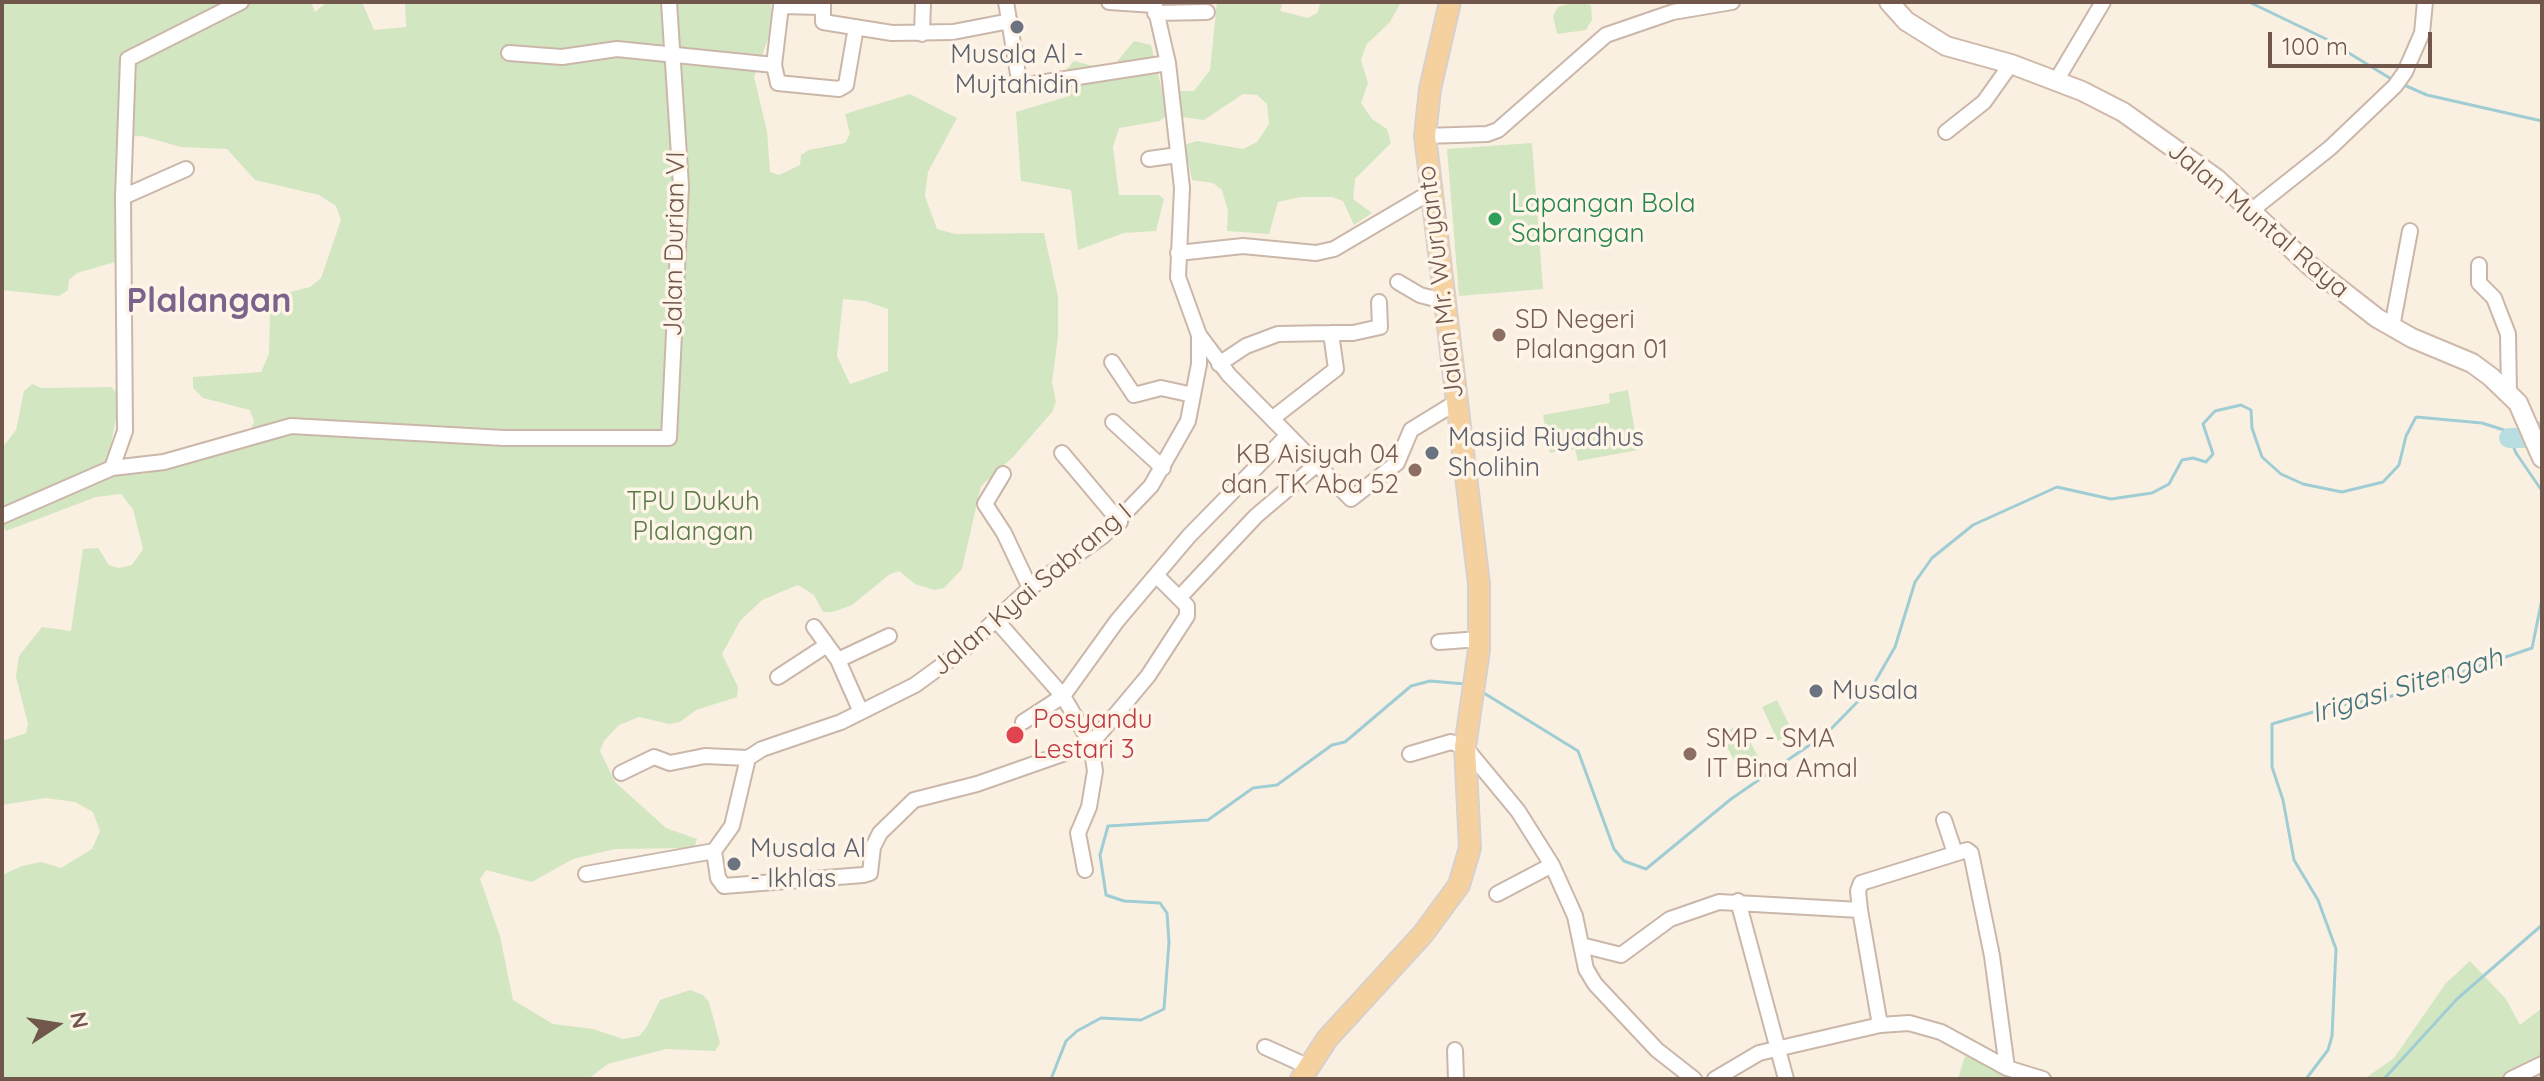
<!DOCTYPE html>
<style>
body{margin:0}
#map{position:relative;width:2544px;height:1081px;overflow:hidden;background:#faf0e2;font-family:Quicksand,sans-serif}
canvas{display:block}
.frame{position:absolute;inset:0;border:4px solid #70564b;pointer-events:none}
.north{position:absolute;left:16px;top:985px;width:80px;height:80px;-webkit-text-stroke:6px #fef4e8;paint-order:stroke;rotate:78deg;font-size:22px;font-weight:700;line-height:32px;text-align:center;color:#70564b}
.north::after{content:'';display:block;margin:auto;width:28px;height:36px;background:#70564b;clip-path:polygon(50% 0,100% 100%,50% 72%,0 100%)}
.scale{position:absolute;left:2268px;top:32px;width:164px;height:36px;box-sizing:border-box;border:4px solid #70564b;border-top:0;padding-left:10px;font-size:24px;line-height:28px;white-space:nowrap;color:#70564b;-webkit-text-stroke:6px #fef4e8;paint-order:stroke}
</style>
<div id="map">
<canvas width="2544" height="1081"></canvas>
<div class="frame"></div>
<div class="north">N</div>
<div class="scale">100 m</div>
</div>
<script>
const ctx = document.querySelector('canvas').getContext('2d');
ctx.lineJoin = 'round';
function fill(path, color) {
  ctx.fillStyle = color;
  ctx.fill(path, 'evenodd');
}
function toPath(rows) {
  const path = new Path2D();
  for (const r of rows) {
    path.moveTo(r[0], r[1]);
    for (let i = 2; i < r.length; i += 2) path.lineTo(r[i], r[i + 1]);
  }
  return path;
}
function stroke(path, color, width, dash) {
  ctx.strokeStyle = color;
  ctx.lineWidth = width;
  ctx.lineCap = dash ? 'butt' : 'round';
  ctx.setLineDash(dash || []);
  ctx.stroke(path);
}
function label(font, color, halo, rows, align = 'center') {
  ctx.font = font + ' Quicksand,sans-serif';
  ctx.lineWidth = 7;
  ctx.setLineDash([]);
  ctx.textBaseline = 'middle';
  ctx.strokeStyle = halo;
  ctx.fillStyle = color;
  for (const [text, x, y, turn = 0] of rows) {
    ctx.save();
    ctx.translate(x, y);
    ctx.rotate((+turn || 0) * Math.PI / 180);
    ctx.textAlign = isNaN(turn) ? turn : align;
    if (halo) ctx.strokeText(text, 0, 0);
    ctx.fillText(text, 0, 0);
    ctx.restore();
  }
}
fill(toPath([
 [2,2,311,2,315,12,327,2,362,2,374,30,406,27,405,2,771,2,772,28,754,77,767,131,770,172,779,175,800,165,801,155,809,150,845,143,850,134,845,114,910,94,957,118,928,172,925,196,937,229,955,234,1044,233,1058,297,1058,337,1052,382,1056,402,1052,412,1013,457,981,486,962,569,944,588,934,590,915,584,899,571,890,574,852,605,833,612,823,612,814,595,798,585,762,600,740,621,722,654,738,687,737,697,696,710,680,722,669,724,639,717,619,725,604,741,600,751,615,782,666,828,697,839,694,848,615,849,573,859,532,882,486,870,480,879,500,936,513,1000,553,1024,593,1029,623,1039,639,1036,646,1028,660,1000,690,990,703,995,709,1002,720,1043,715,1051,666,1049,608,1064,588,1079,2,1079,2,875,22,866,41,862,61,868,92,849,100,831,93,812,75,802,46,798,2,805,2,741,26,733,28,724,16,677,19,656,42,627,71,631,83,549,98,548,109,565,118,568,132,565,143,549,133,509,121,494,96,497,6,531,2,524,2,448,16,430,24,391,32,384,42,388,111,387,118,394,119,403,109,455,126,475,145,473,247,436,254,422,250,410,203,398,193,388,193,377,261,372,269,354,270,313,291,292,310,287,321,278,341,220,336,206,319,195,255,180,227,149,181,147,142,136,117,138,119,232,115,262,77,273,69,280,68,290,59,296,2,290],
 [843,299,865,301,888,309,888,371,850,384,837,356],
 [1217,2,1283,2,1280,11,1308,18,1317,13,1321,2,1401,2,1390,22,1366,45,1361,60,1368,83,1361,103,1372,119,1387,129,1391,143,1355,179,1353,199,1372,213,1354,225,1343,201,1332,197,1301,197,1278,202,1269,234,1227,231,1228,211,1222,190,1213,183,1192,180,1184,145,1197,141,1243,149,1257,142,1269,124,1267,104,1257,95,1243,94,1204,120,1167,115,1160,121,1119,128,1113,147,1119,195,1159,195,1164,199,1156,231,1124,233,1078,250,1071,190,1021,181,1016,112,1066,97,1067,69,1074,61,1101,68,1114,65,1134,41,1151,45,1162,91,1194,91,1210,70],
 [1575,2,1591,5,1592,20,1586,30,1557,34,1553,16,1558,7],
 [1532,143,1543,289,1459,296,1447,149],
 [1628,390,1638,450,1578,461,1575,449,1550,453,1543,415,1610,403,1609,394],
 [1777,700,1793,733,1778,741,1762,707],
 [1740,724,1759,758,1739,769,1720,735],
 [2470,961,2506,999,2520,1025,2542,1008,2542,1079,2364,1079,2394,1058,2446,983],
 [1965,1056,2016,1077,2018,1079,1958,1079]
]), '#d2e6c2');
stroke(toPath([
 [2249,2,2326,39,2393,80],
 [2404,85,2427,95,2542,121],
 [1479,690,1578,751,1614,849,1624,861,1646,869,1731,799,1827,733,1872,687,1895,647,1915,582,1932,558,1973,525,2057,487,2111,499,2152,493,2169,484,2182,460,2193,458,2206,462,2213,454,2203,424,2215,411,2241,405,2251,410,2252,428,2262,457,2281,474,2303,484,2342,492,2383,482,2399,465,2406,436,2416,417,2482,423,2507,431,2516,453,2542,491],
 [1051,1079,1066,1041,1077,1031,1101,1018,1141,1020,1164,1009,1169,942,1167,913,1160,903,1124,901,1106,895,1100,855,1108,826,1208,820,1253,788,1277,785,1332,745,1345,742,1411,686,1430,681,1465,684],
 [2306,1079,2328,1050,2332,1036,2336,949,2318,900,2294,860,2283,800,2272,767,2272,724,2334,706,2386,698,2532,648,2542,599],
 [2384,1079,2457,999,2542,925]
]), '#a0cdd3', 3);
stroke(toPath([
 [2509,438,2525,438,2542,431]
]), '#b9dee2', 20);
const street = toPath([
 [823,2,823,22,892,33,953,32,1010,21],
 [1006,2,1020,86,1168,63],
 [1109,2,1154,5],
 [1155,13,1207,12],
 [922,34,923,2],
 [509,53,562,57,617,49,774,65,778,83,839,89,846,85,856,27],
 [774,65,781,6,822,7],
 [2056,81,2103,2],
 [1946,132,1984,102,2011,64],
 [1425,136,1487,134,1498,130,1606,35,1673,12,1732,2],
 [1149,159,1178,155],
 [123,197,186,169],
 [2252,210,2330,148,2395,86,2405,72,2422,33,2425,2],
 [1178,253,1243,246,1316,253,1334,249,1429,193],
 [2479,265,2479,283,2494,298,2508,334,2509,392],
 [1398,282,1420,295,1443,301],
 [2392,327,2410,231],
 [1199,335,1229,375,1351,499,1397,463,1411,430,1455,403],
 [1112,362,1134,395,1161,388,1193,395],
 [1219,364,1246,346,1278,334,1331,333],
 [1273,418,1336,369,1331,333,1353,333,1380,327,1379,302],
 [1113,422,1163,468],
 [1062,453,1120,522],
 [112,468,125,431,123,197,128,59,241,2],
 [1003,474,985,504,1004,533,1030,588],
 [2,516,112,468,164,462,291,426,504,438,669,438,681,186,669,2],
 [1179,598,1256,516,1316,465],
 [996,620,1063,696,1091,744,1095,771,1089,807,1078,833,1085,870],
 [814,627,838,660,861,712],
 [1439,642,1480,639],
 [838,660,889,636],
 [778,677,827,645],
 [1023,722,1063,696,1117,621,1189,536,1288,435],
 [1091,744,1148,676,1187,616,1187,606,1157,576],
 [1410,754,1451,742,1465,747,1518,811,1552,865,1575,916,1586,969,1595,984,1657,1050,1694,1079],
 [621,773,654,757,670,763,705,756,748,758,762,749,841,722,915,685,963,650,1030,588,1103,536,1151,486,1188,421,1199,364,1199,335,1178,277,1182,188,1168,63,1154,2],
 [1944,820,1955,853],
 [714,851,718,878,724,886,863,875,870,873,873,847,880,833,914,800,977,784,1091,744],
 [586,874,714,851,732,826,748,758],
 [1497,894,1552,865],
 [1738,901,1786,1079],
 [1581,945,1621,955,1670,919,1719,902,1860,910],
 [1880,1025,1860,910,1858,891,1861,883,1967,850,1971,853,1992,956,2007,1068],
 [1265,1047,1307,1066],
 [1455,1050,1456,1079],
 [1715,1079,1759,1053,1880,1025,1909,1023,1941,1032,2007,1068,2043,1079],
 [2511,1079,2542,1064]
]);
const secondary = toPath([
 [1889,2,1906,21,1946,46,2011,64,2082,91,2123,112,2217,179,2309,265,2377,318,2412,338,2472,363,2491,377,2518,403,2542,458]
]);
const primary = toPath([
 [1301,1079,1327,1039,1423,934,1459,885,1470,848,1465,747,1479,650,1479,584,1425,136,1430,89,1450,2]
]);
stroke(street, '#cab7aa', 18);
stroke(secondary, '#cfb9aa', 22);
stroke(primary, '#d7d0cd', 24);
stroke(street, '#fff', 14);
stroke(secondary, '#fff', 18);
stroke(primary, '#f5d19f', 20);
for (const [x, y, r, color] of [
 [1017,27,8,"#6b7280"],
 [1495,219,8,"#2e9e5b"],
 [1499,335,8,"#8d6e63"],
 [1432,453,8,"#6b7280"],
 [1415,470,8,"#8d6e63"],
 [1816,691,8,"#6b7280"],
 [1015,735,10,"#e0444e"],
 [1690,754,8,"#8d6e63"],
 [734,864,8,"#6b7280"]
]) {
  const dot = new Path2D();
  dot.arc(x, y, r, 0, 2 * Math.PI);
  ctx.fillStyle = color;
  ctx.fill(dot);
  stroke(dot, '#fef4e8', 3);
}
label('26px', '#5b616d', '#fef4e8', [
 ["Musala Al -",1017,55,"center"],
 ["Mujtahidin",1017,85,"center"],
 ["Masjid Riyadhus",1448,438],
 ["Sholihin",1448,468],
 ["Musala",1832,691],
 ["Musala Al",750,849],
 ["- Ikhlas",750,879]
], 'left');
label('26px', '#27864d', '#fef4e8', [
 ["Lapangan Bola",1511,204],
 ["Sabrangan",1511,234]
], 'left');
label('26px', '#70564b', '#fef4e8', [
 ["Jalan Muntal Raya",2258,220,40],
 ["Jalan Durian VI",675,244,-89],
 ["Jalan Mr. Wuryanto",1441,282,-97],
 ["Jalan Kyai Sabrang I",1032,590,-40]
]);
label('26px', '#785e54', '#fef4e8', [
 ["SD Negeri",1515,320],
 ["Plalangan 01",1515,350],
 ["KB Aisiyah 04",1399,455,"right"],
 ["dan TK Aba 52",1399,485,"right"],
 ["SMP - SMA",1706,739],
 ["IT Bina Amal",1706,769]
], 'left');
label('26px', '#587a46', '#fef4e8', [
 ["TPU Dukuh",693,502],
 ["Plalangan",693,532]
]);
label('26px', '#be3a42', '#fef4e8', [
 ["Posyandu",1033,720],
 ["Lestari 3",1033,750]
], 'left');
label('italic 28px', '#43747b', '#fef4e8', [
 ["Irigasi Sitengah",2407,686,-17]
]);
label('bold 34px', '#7c638c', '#fef4e8', [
 ["Plalangan",209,302]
]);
</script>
